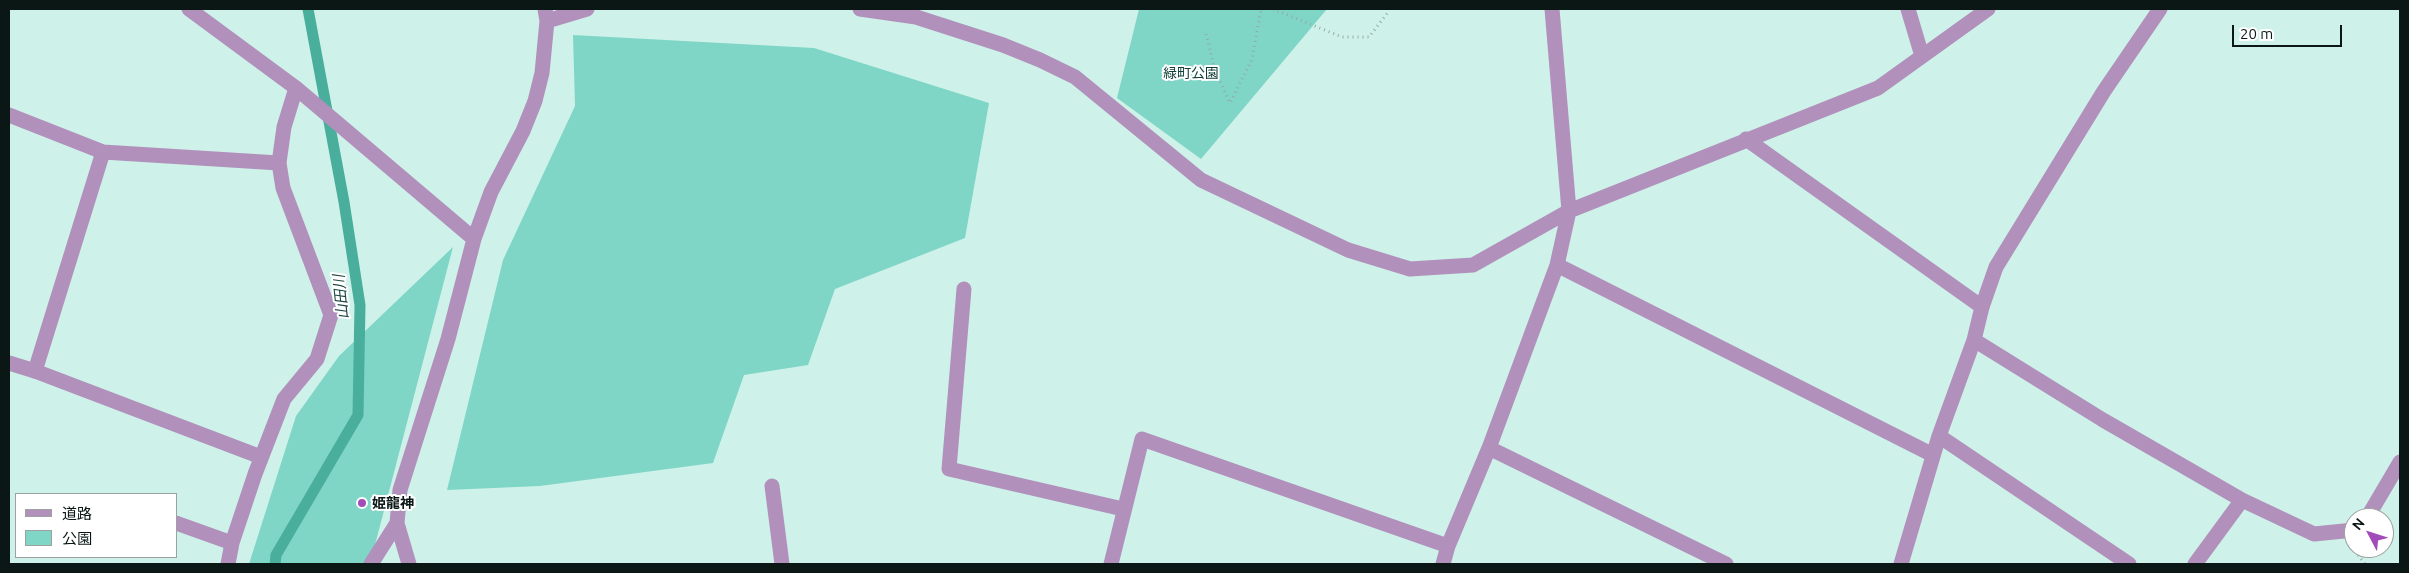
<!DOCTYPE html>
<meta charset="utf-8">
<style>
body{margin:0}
#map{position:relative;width:2409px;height:573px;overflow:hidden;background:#cef2ea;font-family:Ubuntu,"Noto Sans JP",sans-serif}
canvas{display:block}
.frame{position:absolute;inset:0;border:10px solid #0a1715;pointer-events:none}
.legend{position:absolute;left:15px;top:493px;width:162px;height:65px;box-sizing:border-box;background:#fff;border:1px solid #9da2a1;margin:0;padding:6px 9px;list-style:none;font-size:15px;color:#0a1715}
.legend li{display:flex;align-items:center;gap:10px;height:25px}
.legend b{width:25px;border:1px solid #9da2a1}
.north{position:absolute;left:2344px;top:508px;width:50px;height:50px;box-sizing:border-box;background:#fff;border:1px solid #9da2a1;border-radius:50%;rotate:310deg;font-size:14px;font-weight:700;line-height:20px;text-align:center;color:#0a1715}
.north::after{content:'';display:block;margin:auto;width:18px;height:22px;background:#a24cba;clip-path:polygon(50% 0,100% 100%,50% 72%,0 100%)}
.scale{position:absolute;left:2232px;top:25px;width:110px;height:22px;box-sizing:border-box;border:2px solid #0a1715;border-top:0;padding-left:6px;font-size:15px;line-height:18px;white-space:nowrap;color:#0a1715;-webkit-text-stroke:4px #fff;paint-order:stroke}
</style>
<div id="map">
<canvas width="2409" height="573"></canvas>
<div class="frame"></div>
<ul class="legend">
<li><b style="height:6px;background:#b191bb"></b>道路</li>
<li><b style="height:14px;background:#7fd6c6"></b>公園</li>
</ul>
<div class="north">N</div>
<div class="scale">20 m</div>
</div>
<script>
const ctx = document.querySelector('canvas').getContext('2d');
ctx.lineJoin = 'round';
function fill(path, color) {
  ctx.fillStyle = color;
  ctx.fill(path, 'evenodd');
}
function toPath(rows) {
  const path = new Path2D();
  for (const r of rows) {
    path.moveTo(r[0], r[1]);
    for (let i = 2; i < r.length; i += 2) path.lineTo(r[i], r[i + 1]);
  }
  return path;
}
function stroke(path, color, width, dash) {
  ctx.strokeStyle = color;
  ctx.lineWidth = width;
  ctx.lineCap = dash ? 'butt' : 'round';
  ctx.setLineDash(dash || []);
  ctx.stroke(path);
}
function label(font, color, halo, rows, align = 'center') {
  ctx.font = font + ' Ubuntu,"Noto Sans JP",sans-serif';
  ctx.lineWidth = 4;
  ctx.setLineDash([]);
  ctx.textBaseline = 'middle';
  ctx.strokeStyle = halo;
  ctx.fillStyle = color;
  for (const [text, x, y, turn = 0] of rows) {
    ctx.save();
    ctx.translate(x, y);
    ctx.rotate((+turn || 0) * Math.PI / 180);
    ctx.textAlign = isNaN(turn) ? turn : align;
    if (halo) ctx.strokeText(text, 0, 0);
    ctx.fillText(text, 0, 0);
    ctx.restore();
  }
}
fill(toPath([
 [1139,9,1327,9,1201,159,1117,98],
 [573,35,814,48,989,103,965,238,835,289,808,365,744,375,713,463,540,486,447,490,503,260,575,106],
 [453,247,370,564,249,564,296,416,339,356]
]), '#7fd6c6');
stroke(toPath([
 [275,564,276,555,358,415,360,305,344,202,308,9]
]), '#4aae9d', 11);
stroke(toPath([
 [1273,9,1342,37,1369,37,1389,11],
 [1206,34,1215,70,1230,103,1252,59,1261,9],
 [2358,555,2365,564]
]), '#90ada7', 3, [1, 4]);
stroke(toPath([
 [1908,9,1922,56],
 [1746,139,1982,307],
 [9,363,35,371],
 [772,486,782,564]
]), '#b191bb', 15);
stroke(toPath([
 [189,9,296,88,474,239],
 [860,9,916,17,1003,45,1040,60,1075,77,1201,180,1348,250,1410,269,1473,265,1569,211,1878,88,1988,9],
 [547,21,587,9],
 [9,115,103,152,279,163],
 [103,152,35,371,261,457],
 [1557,265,1933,455],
 [964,289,949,469,1123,509],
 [1974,340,2103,420,2242,500,2314,534,2354,530],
 [1939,436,2129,564],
 [1489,448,1726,564],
 [2367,518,2400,462],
 [176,523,232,543],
 [228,564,232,543,255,474,284,399,317,359,331,315,283,188,279,163,284,127,296,88],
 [371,564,397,523],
 [409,564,397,523,400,490,448,339,474,239,491,192,523,131,535,101,542,73,547,21,545,9],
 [1111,564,1142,439,1448,546],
 [1443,564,1448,546,1489,448,1557,265,1569,211,1552,9],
 [1901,564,1939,436,1974,340,1982,307,1996,267,2104,91,2160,9],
 [2195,564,2242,500]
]), '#b191bb', 15);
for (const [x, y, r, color] of [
 [362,503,5,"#a24cba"]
]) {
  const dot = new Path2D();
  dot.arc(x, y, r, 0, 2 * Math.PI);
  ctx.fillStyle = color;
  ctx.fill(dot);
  stroke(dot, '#fff', 2);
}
label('14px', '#124038', '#fff', [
 ["緑町公園",1191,73]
]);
label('bold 14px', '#0a1715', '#fff', [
 ["姫龍神",372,503]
], 'left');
label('italic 15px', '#1b4740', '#fff', [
 ["山田川",341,297,-96]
]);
</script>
